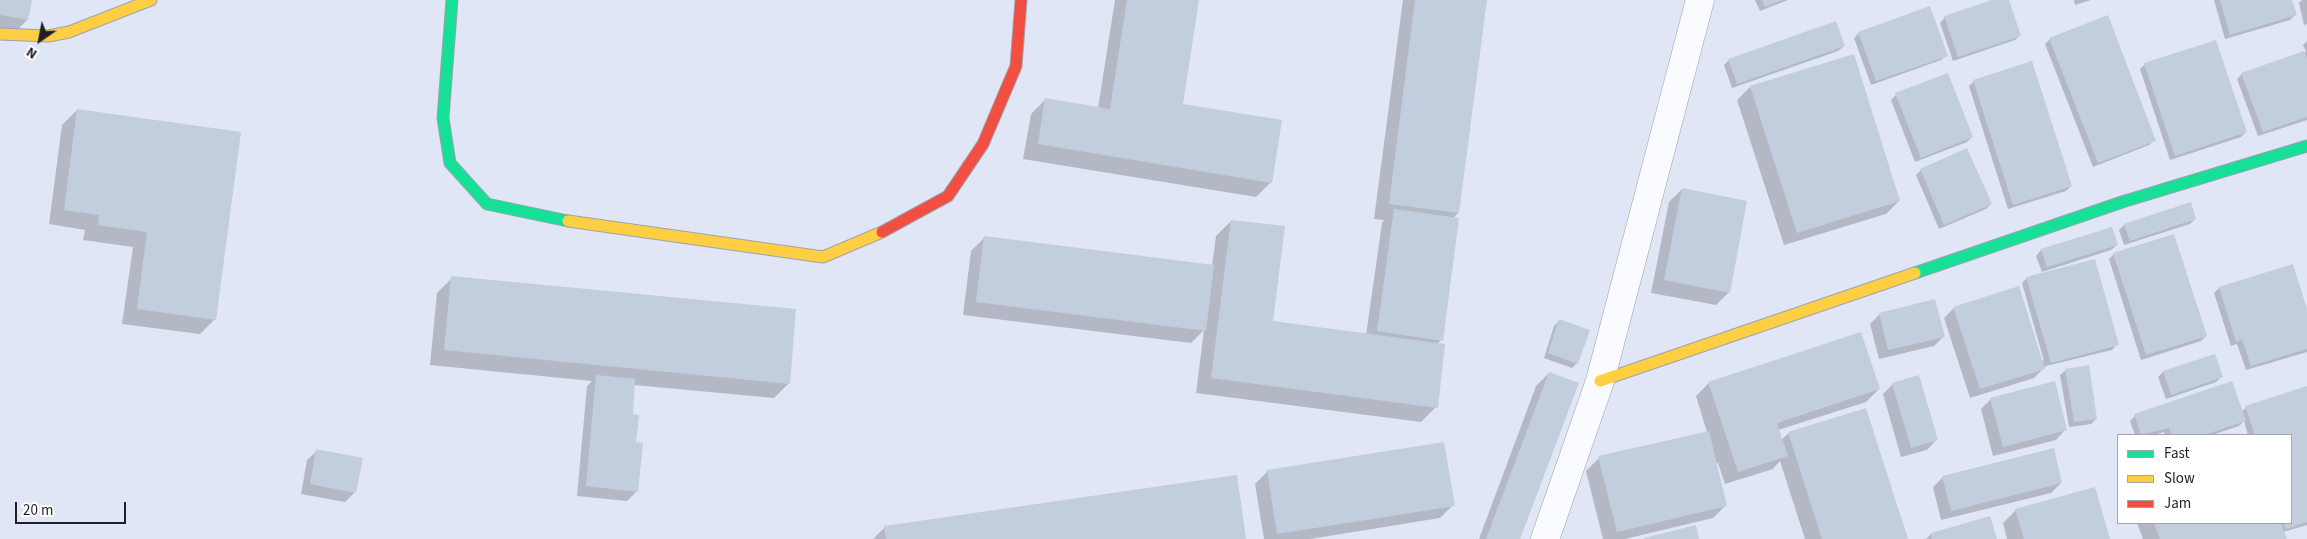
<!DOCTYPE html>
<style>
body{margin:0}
#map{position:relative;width:2307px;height:539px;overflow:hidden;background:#e0e6f5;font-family:"Source Sans 3",sans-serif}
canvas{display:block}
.legend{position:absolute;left:2117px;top:434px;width:175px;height:90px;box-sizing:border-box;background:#fff;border:1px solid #a5a6aa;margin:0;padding:6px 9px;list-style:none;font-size:15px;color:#1d202a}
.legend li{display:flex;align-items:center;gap:10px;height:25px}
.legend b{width:25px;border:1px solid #a5a6aa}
.north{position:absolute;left:15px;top:15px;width:50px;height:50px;-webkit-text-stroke:4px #fff;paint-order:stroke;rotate:213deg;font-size:14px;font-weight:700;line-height:20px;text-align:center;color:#1d202a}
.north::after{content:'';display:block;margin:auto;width:18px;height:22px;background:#1d202a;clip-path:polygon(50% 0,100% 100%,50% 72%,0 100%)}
.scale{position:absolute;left:15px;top:502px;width:111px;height:22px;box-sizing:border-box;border:2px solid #1d202a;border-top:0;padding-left:6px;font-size:15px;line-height:18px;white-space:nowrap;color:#1d202a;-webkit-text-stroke:4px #fff;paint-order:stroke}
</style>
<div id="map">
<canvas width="2307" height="539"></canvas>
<ul class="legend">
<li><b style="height:6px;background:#16e098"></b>Fast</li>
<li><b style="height:6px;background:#ffcf43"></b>Slow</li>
<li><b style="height:6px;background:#f24e42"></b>Jam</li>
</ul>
<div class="north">N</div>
<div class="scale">20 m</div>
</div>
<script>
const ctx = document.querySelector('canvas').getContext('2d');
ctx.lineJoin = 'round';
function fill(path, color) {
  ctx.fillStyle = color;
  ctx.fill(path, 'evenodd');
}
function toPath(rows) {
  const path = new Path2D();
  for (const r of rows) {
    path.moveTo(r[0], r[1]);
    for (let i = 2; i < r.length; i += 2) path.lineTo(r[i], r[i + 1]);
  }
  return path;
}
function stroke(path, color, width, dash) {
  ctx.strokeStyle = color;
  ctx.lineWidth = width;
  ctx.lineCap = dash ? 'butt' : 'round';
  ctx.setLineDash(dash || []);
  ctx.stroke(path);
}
fill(toPath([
 [0,0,30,0,27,20,14,33,0,30],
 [1115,0,1198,0,1181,105,1271,182,1256,197,1023,159,1031,114,1046,99,1098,108],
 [1403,0,1486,0,1458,213,1453,218,1441,340,1437,344,1436,407,1421,422,1196,393,1204,330,1191,343,963,315,971,251,984,238,1212,266,1216,236,1231,221,1271,322,1366,335,1382,223,1384,220,1374,219],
 [1755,0,1788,0,1760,11],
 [1996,0,2008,0,2020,35,2015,40,1953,61,1940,23,1945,17],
 [2074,0,2091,0,2075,5],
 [2214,0,2291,0,2295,15,2290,20,2225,39],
 [2302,0,2307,0,2307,24,2304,25,2299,3],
 [1859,33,1946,55,1941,60,1871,85,1854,38],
 [2050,39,2154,140,2149,145,2093,167,2045,44],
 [2307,41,2307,120,2258,136,2237,79,2242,74,2306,52,2303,45],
 [1844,46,1838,51,1732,88,1724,65,1729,60],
 [2145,64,2246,132,2241,137,2170,160,2140,69],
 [1974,81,2071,186,2066,191,2008,209,1969,86],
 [1750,87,1899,201,1886,214,1784,245,1737,100],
 [1896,95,1972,137,1967,142,1915,162,1891,100],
 [77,110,215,319,200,334,122,324,133,247,83,240,85,230,49,224,62,125],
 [1921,170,1991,204,1986,209,1939,229,1916,175],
 [1682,189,1729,292,1716,305,1651,293,1669,202],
 [2190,203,2195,219,2190,224,2124,245,2119,230,2124,225],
 [2111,229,2117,245,2111,250,2042,272,2036,256,2041,250],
 [2114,254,2206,336,2201,341,2141,360,2109,259],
 [452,278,789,383,774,398,634,385,631,415,637,491,627,501,577,496,587,386,592,381,430,365,437,293],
 [2027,278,2117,344,2112,350,2046,366,2034,378,1970,398,1944,318,1954,308,2044,361,2022,283],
 [2219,288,2307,314,2307,352,2246,370,2237,344,2231,346,2214,293],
 [1880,314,1943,337,1934,346,1879,359,1870,324],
 [1559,321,1577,363,1572,368,1544,358,1554,326],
 [2066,370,2096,419,2091,424,2069,427,2060,375],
 [2163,372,2221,377,2216,382,2166,399,2158,377],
 [1549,373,1518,539,1479,539,1536,386],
 [1709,383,1879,389,1866,402,1778,430,1781,440,1789,433,1907,539,1805,539,1780,461,1773,469,1725,484,1718,463,1716,464,1726,505,1713,518,1625,539,1603,539,1586,471,1599,458,1707,432,1696,396],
 [1893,384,1936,440,1927,450,1901,457,1883,394],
 [2307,387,2307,525,2283,532,2285,539,2143,539,2137,523,2291,523,2291,435,2248,435,2244,421,2239,426,2212,435,2165,435,2164,432,2154,435,2135,435,2130,421,2135,416,2241,412,2246,408],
 [1991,399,2065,430,2056,440,1993,456,1981,409],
 [317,451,355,492,345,502,301,494,307,460],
 [1268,471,1453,505,1440,518,1310,539,1264,539,1255,484],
 [1943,477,2061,483,2051,493,1941,520,1933,487],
 [2016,510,2109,539,2007,539,2003,523],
 [885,527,1245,539,873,539],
 [1931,534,1996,539,1926,539]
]), '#0003');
fill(toPath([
 [0,0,32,0,28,20,0,15],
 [1127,0,1199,0,1183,104,1282,120,1272,183,1038,144,1045,98,1110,109],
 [1415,0,1487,0,1459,213,1389,204],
 [1762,0,1782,0,1765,7],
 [1992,0,2009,0,2021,36,1958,57,1944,16],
 [2220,0,2292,0,2297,15,2230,35],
 [1930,6,1948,56,1876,81,1858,32],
 [2108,15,2156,141,2098,163,2049,38],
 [1836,21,1845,46,1737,84,1728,59],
 [2216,40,2247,132,2175,156,2144,63],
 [2304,51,2307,58,2307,117,2263,132,2241,73],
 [1854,54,1900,201,1797,233,1750,86],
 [2032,61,2072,186,2013,205,1973,80],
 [1948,73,1973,137,1921,158,1895,93],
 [77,109,241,132,216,320,137,309,147,232,98,225,99,215,64,210],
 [1967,148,1992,204,1944,225,1920,169],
 [1682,188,1747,201,1730,293,1664,280],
 [2191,202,2196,219,2130,241,2124,224],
 [1394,209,1459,218,1443,341,1377,331],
 [1231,220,1285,226,1273,321,1445,344,1438,408,1211,378],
 [2112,227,2118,245,2047,267,2041,249],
 [2174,234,2207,336,2146,355,2113,253],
 [984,236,1214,265,1206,331,976,302],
 [2095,259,2119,345,2051,363,2026,277],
 [2293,264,2307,309,2307,349,2251,366,2242,339,2236,342,2219,287],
 [451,276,796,309,790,384,444,350],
 [2019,286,2045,369,1980,389,1953,307],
 [1935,299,1945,337,1888,350,1879,313],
 [1559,319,1590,330,1578,364,1548,353],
 [1861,332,1880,389,1777,423,1788,456,1738,472,1708,382],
 [2215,354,2223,377,2171,395,2163,371],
 [2089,365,2097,419,2074,422,2065,369],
 [1549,372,1579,383,1520,539,1486,539],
 [596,375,635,379,633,414,639,415,636,442,643,443,638,492,586,486],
 [1919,375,1938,440,1911,448,1892,383],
 [2055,381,2067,430,2003,447,1990,398],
 [2232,381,2246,421,2204,435,2172,435,2169,428,2141,435,2134,414],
 [2307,386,2307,522,2286,529,2284,523,2291,523,2291,435,2255,435,2245,406],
 [1866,408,1908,539,1822,539,1788,432],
 [1709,431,1727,506,1617,532,1598,456],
 [1444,442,1455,506,1277,534,1267,470],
 [2054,448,2062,483,1951,511,1942,476],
 [316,449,363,458,356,493,310,484],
 [1237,475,1246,539,886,539,884,526],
 [2095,487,2110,539,2024,539,2015,509],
 [1990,516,1997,539,1932,539,1931,533],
 [2154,523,2281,523,2287,539,2160,539],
 [1696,525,1699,539,1644,539,1644,538]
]), '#c2cedd');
const street = toPath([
 [1545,539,1600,381,1700,0]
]);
const fast = toPath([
 [452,0,443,118,450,163,487,204,568,221],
 [1915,273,2122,202,2307,146]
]);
const slow = toPath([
 [0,34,48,36,69,32,151,0],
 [568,221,823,257,882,232],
 [1600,381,1915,273]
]);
const jam = toPath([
 [882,232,948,196,983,144,1016,66,1021,0]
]);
stroke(street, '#9da2ad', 29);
stroke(fast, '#9da2ad', 13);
stroke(slow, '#9da2ad', 13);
stroke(jam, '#9da2ad', 13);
stroke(street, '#fafbfe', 28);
stroke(fast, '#16e098', 11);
stroke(slow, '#ffcf43', 11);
stroke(jam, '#f24e42', 11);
</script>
